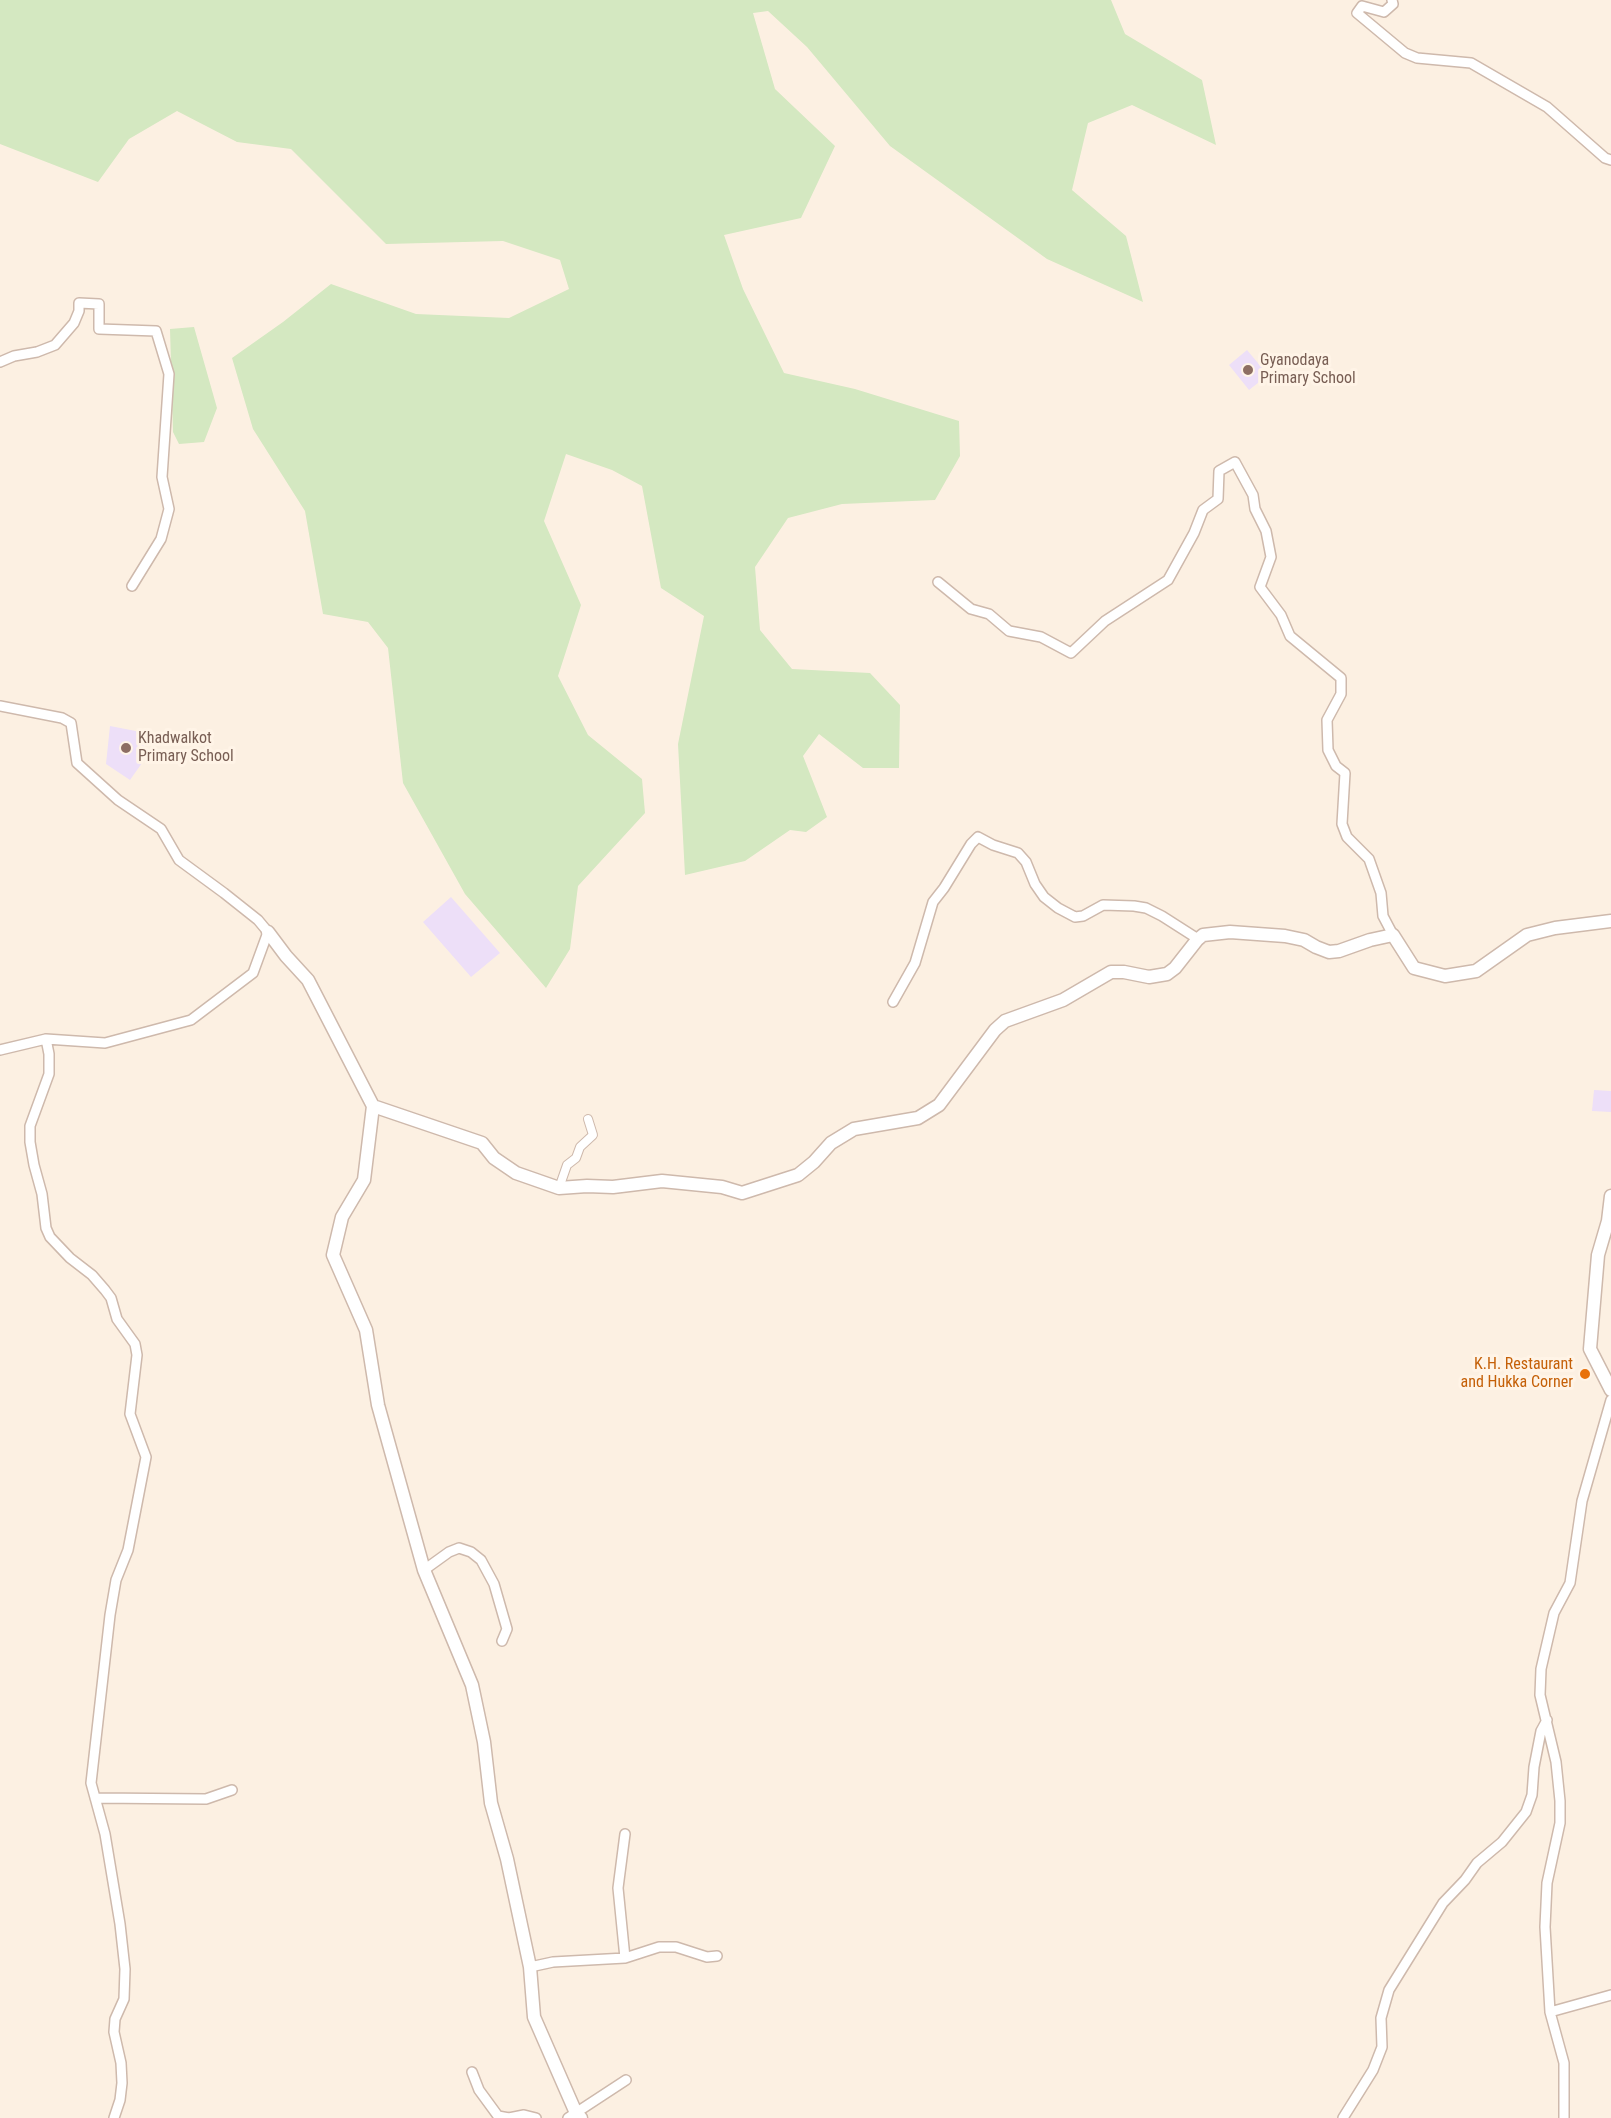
<!DOCTYPE html>
<style>
body{margin:0}
canvas{display:block;background:#fcf0e2}
</style>
<canvas width="1611" height="2118"></canvas>
<script>
const ctx = document.querySelector('canvas').getContext('2d');
ctx.lineJoin = 'round';
function fill(path, color) {
  ctx.fillStyle = color;
  ctx.fill(path, 'evenodd');
}
function toPath(rows) {
  const path = new Path2D();
  for (const r of rows) {
    path.moveTo(r[0], r[1]);
    for (let i = 2; i < r.length; i += 2) path.lineTo(r[i], r[i + 1]);
  }
  return path;
}
function stroke(path, color, width, dash) {
  ctx.strokeStyle = color;
  ctx.lineWidth = width;
  ctx.lineCap = dash ? 'butt' : 'round';
  ctx.setLineDash(dash || []);
  ctx.stroke(path);
}
function label(font, color, halo, rows, align = 'center') {
  ctx.font = font + ' "Roboto Condensed",sans-serif';
  ctx.lineWidth = 6;
  ctx.setLineDash([]);
  ctx.textBaseline = 'middle';
  ctx.strokeStyle = halo;
  ctx.fillStyle = color;
  for (const [text, x, y, turn = 0] of rows) {
    ctx.save();
    ctx.translate(x, y);
    ctx.rotate((+turn || 0) * Math.PI / 180);
    ctx.textAlign = isNaN(turn) ? turn : align;
    if (halo) ctx.strokeText(text, 0, 0);
    ctx.fillText(text, 0, 0);
    ctx.restore();
  }
}
fill(toPath([
 [1247,350,1268,375,1249,390,1229,365],
 [110,726,146,733,142,763,130,780,106,764],
 [451,897,500,953,471,977,423,922],
 [1594,1090,1611,1091,1611,1112,1592,1111]
]), '#eddff8');
fill(toPath([
 [0,0,1111,0,1125,34,1202,80,1216,145,1132,105,1088,123,1072,190,1126,236,1143,302,1047,259,890,146,807,47,768,11,753,13,775,89,835,146,801,218,724,235,743,289,784,373,855,389,959,421,960,456,935,500,842,504,788,518,755,567,760,630,792,669,870,673,900,705,899,768,863,768,819,734,803,756,827,817,806,832,790,830,745,861,685,875,678,744,704,616,661,588,642,486,612,470,566,454,544,521,581,605,558,676,588,735,642,779,645,813,578,886,570,949,546,988,465,894,403,783,388,648,368,622,323,614,305,511,253,429,232,358,283,322,331,284,416,314,509,318,569,289,560,260,503,241,386,244,291,149,237,142,177,111,129,139,98,182,0,144],
 [194,327,217,408,204,442,179,444,173,432,170,329]
]), '#d4e8c1');
const pedestrian = toPath([
 [559,1188,567,1165,576,1158,580,1147,593,1135,588,1119]
]);
const minor = toPath([
 [1392,0,1393,4,1384,12,1362,6,1357,13,1405,53,1417,58,1471,63,1547,107,1605,158,1611,160],
 [0,362,14,356,37,352,55,345,74,323,79,311,79,303,99,304,99,329,156,331,169,374,162,477,169,509,161,539,132,586],
 [938,582,971,609,989,614,1009,631,1041,637,1071,653,1105,621,1168,580,1194,533,1203,510,1218,499,1219,471,1235,462,1253,495,1255,509,1266,531,1271,557,1260,587,1281,615,1290,636,1341,678,1341,694,1327,720,1328,750,1336,766,1345,773,1342,824,1347,837,1369,859,1381,893,1383,916,1393,935],
 [0,706,62,718,71,723,77,763,118,800,161,829,179,860,224,893,258,920,268,932,253,973,191,1020,105,1043,46,1039,0,1050],
 [893,1002,915,963,933,902,944,888,971,844,978,837,993,845,1018,853,1026,862,1035,884,1044,897,1058,908,1075,917,1083,916,1103,905,1134,906,1146,908,1162,916,1198,939],
 [46,1039,49,1054,49,1074,30,1126,30,1142,34,1165,42,1194,46,1228,50,1237,70,1258,92,1275,105,1290,111,1298,117,1319,135,1344,137,1355,130,1414,146,1457,128,1550,116,1580,110,1615,91,1783,105,1834,120,1924,125,1969,124,1999,115,2019,114,2032,121,2063,122,2083,120,2100,114,2118],
 [424,1570,449,1552,459,1548,471,1552,481,1560,494,1584,507,1629,502,1641],
 [95,1798,206,1799,232,1790],
 [625,1958,659,1947,676,1947,707,1957,717,1956],
 [530,1967,553,1962,625,1958,618,1888,625,1834],
 [1550,2012,1611,1995],
 [472,2072,479,2090,498,2116,509,2118,524,2115,536,2118],
 [568,2118,626,2080],
 [1343,2118,1373,2070,1382,2047,1381,2018,1389,1990,1443,1903,1465,1880,1477,1863,1502,1842,1526,1812,1532,1795,1534,1767,1541,1731,1547,1720],
 [1564,2118,1564,2063,1550,2012,1545,1927,1547,1883,1560,1823,1560,1801,1556,1762,1540,1695,1541,1669,1554,1613,1570,1583,1582,1501,1611,1400]
]);
const tertiary = toPath([
 [268,932,286,956,308,980,373,1106,364,1180,342,1217,333,1255,366,1330,378,1405,424,1570,472,1685,484,1742,491,1803,507,1859,530,1967,534,2017,576,2113,581,2118],
 [373,1106,482,1143,494,1158,516,1173,559,1188,587,1186,613,1187,662,1181,722,1187,742,1193,798,1175,814,1162,831,1143,854,1129,918,1118,939,1105,995,1030,1005,1021,1063,1000,1111,972,1124,972,1149,977,1167,974,1175,968,1197,940,1203,935,1230,932,1285,936,1304,940,1316,947,1329,952,1339,951,1370,940,1393,935,1414,968,1445,976,1476,971,1527,935,1555,928,1611,921],
 [1611,1196,1608,1221,1598,1255,1590,1349,1611,1390]
]);
stroke(pedestrian, '#ceb9ac', 10);
stroke(minor, '#ceb9ac', 12);
stroke(tertiary, '#ceb9ac', 15);
stroke(pedestrian, '#fff', 8);
stroke(minor, '#fff', 9);
stroke(tertiary, '#fff', 12);
for (const [x, y, r, color] of [
 [1248,370,6,"#8d6e63"],
 [126,748,6,"#8d6e63"],
 [1585,1374,6,"#e8710a"]
]) {
  const dot = new Path2D();
  dot.arc(x, y, r, 0, 2 * Math.PI);
  ctx.fillStyle = color;
  ctx.fill(dot);
  stroke(dot, '#fff4e7', 2);
}
label('16px', '#785e54', '#fff4e7', [
 ["Gyanodaya",1260,361],
 ["Primary School",1260,379],
 ["Khadwalkot",138,739],
 ["Primary School",138,757]
], 'left');
label('16px', '#c56008', '#fff4e7', [
 ["K.H. Restaurant",1573,1365],
 ["and Hukka Corner",1573,1383]
], 'right');
</script>
